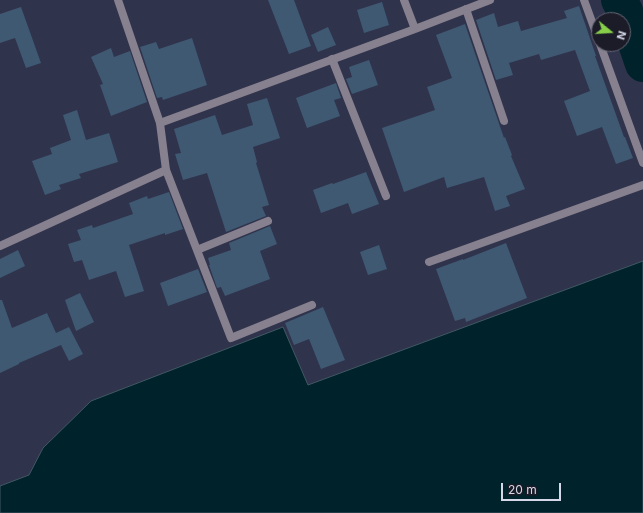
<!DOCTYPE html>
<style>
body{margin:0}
#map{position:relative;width:643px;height:513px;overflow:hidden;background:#30334c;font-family:Inter,sans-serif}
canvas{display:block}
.north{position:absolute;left:591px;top:12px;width:40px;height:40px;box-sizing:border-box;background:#1b1c28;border:1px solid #666775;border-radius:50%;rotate:108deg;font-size:11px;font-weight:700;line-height:16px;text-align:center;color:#d6d8e9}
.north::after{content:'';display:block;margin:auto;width:14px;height:18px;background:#88cf49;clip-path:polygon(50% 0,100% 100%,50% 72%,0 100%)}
.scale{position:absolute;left:501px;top:483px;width:60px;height:18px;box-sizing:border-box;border:2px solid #d6d8e9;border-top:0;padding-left:5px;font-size:12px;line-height:14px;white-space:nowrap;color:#d6d8e9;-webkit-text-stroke:3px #1b1c28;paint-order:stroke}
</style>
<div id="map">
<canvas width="643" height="513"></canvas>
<div class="north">N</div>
<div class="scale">20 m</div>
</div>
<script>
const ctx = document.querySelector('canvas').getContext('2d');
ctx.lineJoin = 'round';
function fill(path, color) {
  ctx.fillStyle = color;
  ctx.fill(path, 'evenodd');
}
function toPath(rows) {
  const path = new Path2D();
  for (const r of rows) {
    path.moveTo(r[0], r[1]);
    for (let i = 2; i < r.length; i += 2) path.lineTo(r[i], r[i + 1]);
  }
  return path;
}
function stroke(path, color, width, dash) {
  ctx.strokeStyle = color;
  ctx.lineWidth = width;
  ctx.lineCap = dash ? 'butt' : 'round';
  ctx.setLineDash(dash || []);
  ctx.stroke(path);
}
const water = toPath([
 [643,261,643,513,0,513,0,486,29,475,43,448,91,401,283,327,308,385,643,261]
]);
fill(water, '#00222b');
stroke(water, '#405964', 1);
stroke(toPath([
 [619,0,625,11,643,64]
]), '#00222b', 36);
fill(toPath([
 [268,0,294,0,311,46,289,54],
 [382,2,389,25,364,33,357,10],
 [579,6,596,56,595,56,624,137,625,137,633,158,616,164,602,127,577,136,564,101,590,91,575,50,541,60,539,54,509,63,513,75,496,80,476,20,494,13,498,27,518,21,521,31,567,18,564,11],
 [21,7,41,63,26,68,15,38,0,43,0,14],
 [465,24,504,138,505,137,512,155,511,156,525,189,506,196,510,206,495,211,484,177,447,188,444,177,404,192,382,128,435,110,427,87,452,78,436,35],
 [328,27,336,45,318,52,311,35],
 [192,38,207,85,163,100,162,97,157,98,140,47,156,42,159,49],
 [111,48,114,57,130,51,147,102,111,116,100,85,103,84,91,57],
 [369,60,378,85,352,94,346,79,352,77,349,67],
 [336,83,341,98,334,100,340,116,307,128,296,98],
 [267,98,280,138,253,147,257,162,256,163,269,205,262,207,266,216,226,232,207,173,183,180,175,154,181,153,174,129,215,115,222,135,253,125,247,104],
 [77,110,86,140,109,133,118,162,79,174,81,178,59,185,61,189,45,195,32,161,52,154,50,148,71,140,63,115],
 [366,172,379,204,352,214,348,203,321,213,313,190,332,183,333,184],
 [169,192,183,229,165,235,165,233,129,245,144,291,125,297,116,271,89,280,82,260,74,262,68,244,81,240,77,230,92,225,93,228,133,214,129,203,147,196,148,199],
 [270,226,277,244,260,251,270,279,225,296,221,287,217,288,209,265,210,265,208,258,231,250,229,243],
 [506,243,527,298,466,322,465,318,455,321,436,269,463,259,463,260],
 [379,245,387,269,368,275,360,252],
 [18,250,25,266,0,278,0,259],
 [198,269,207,292,168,306,160,283],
 [80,293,94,322,76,331,65,300],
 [0,300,2,300,12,328,47,313,56,333,69,327,83,354,69,361,61,345,19,363,19,364,0,373],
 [323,307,345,360,321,369,309,339,294,345,285,323]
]), '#3f5973');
stroke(toPath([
 [118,0,160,123],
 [584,0,599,41],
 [466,9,504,121],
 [600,44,643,163],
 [332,59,386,196],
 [166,170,231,338,312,305],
 [197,250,268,221],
 [429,262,643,185]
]), '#87808f', 8);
stroke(toPath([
 [404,0,415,29],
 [0,246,166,170,160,123,415,29,490,0]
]), '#87808f', 8);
</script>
